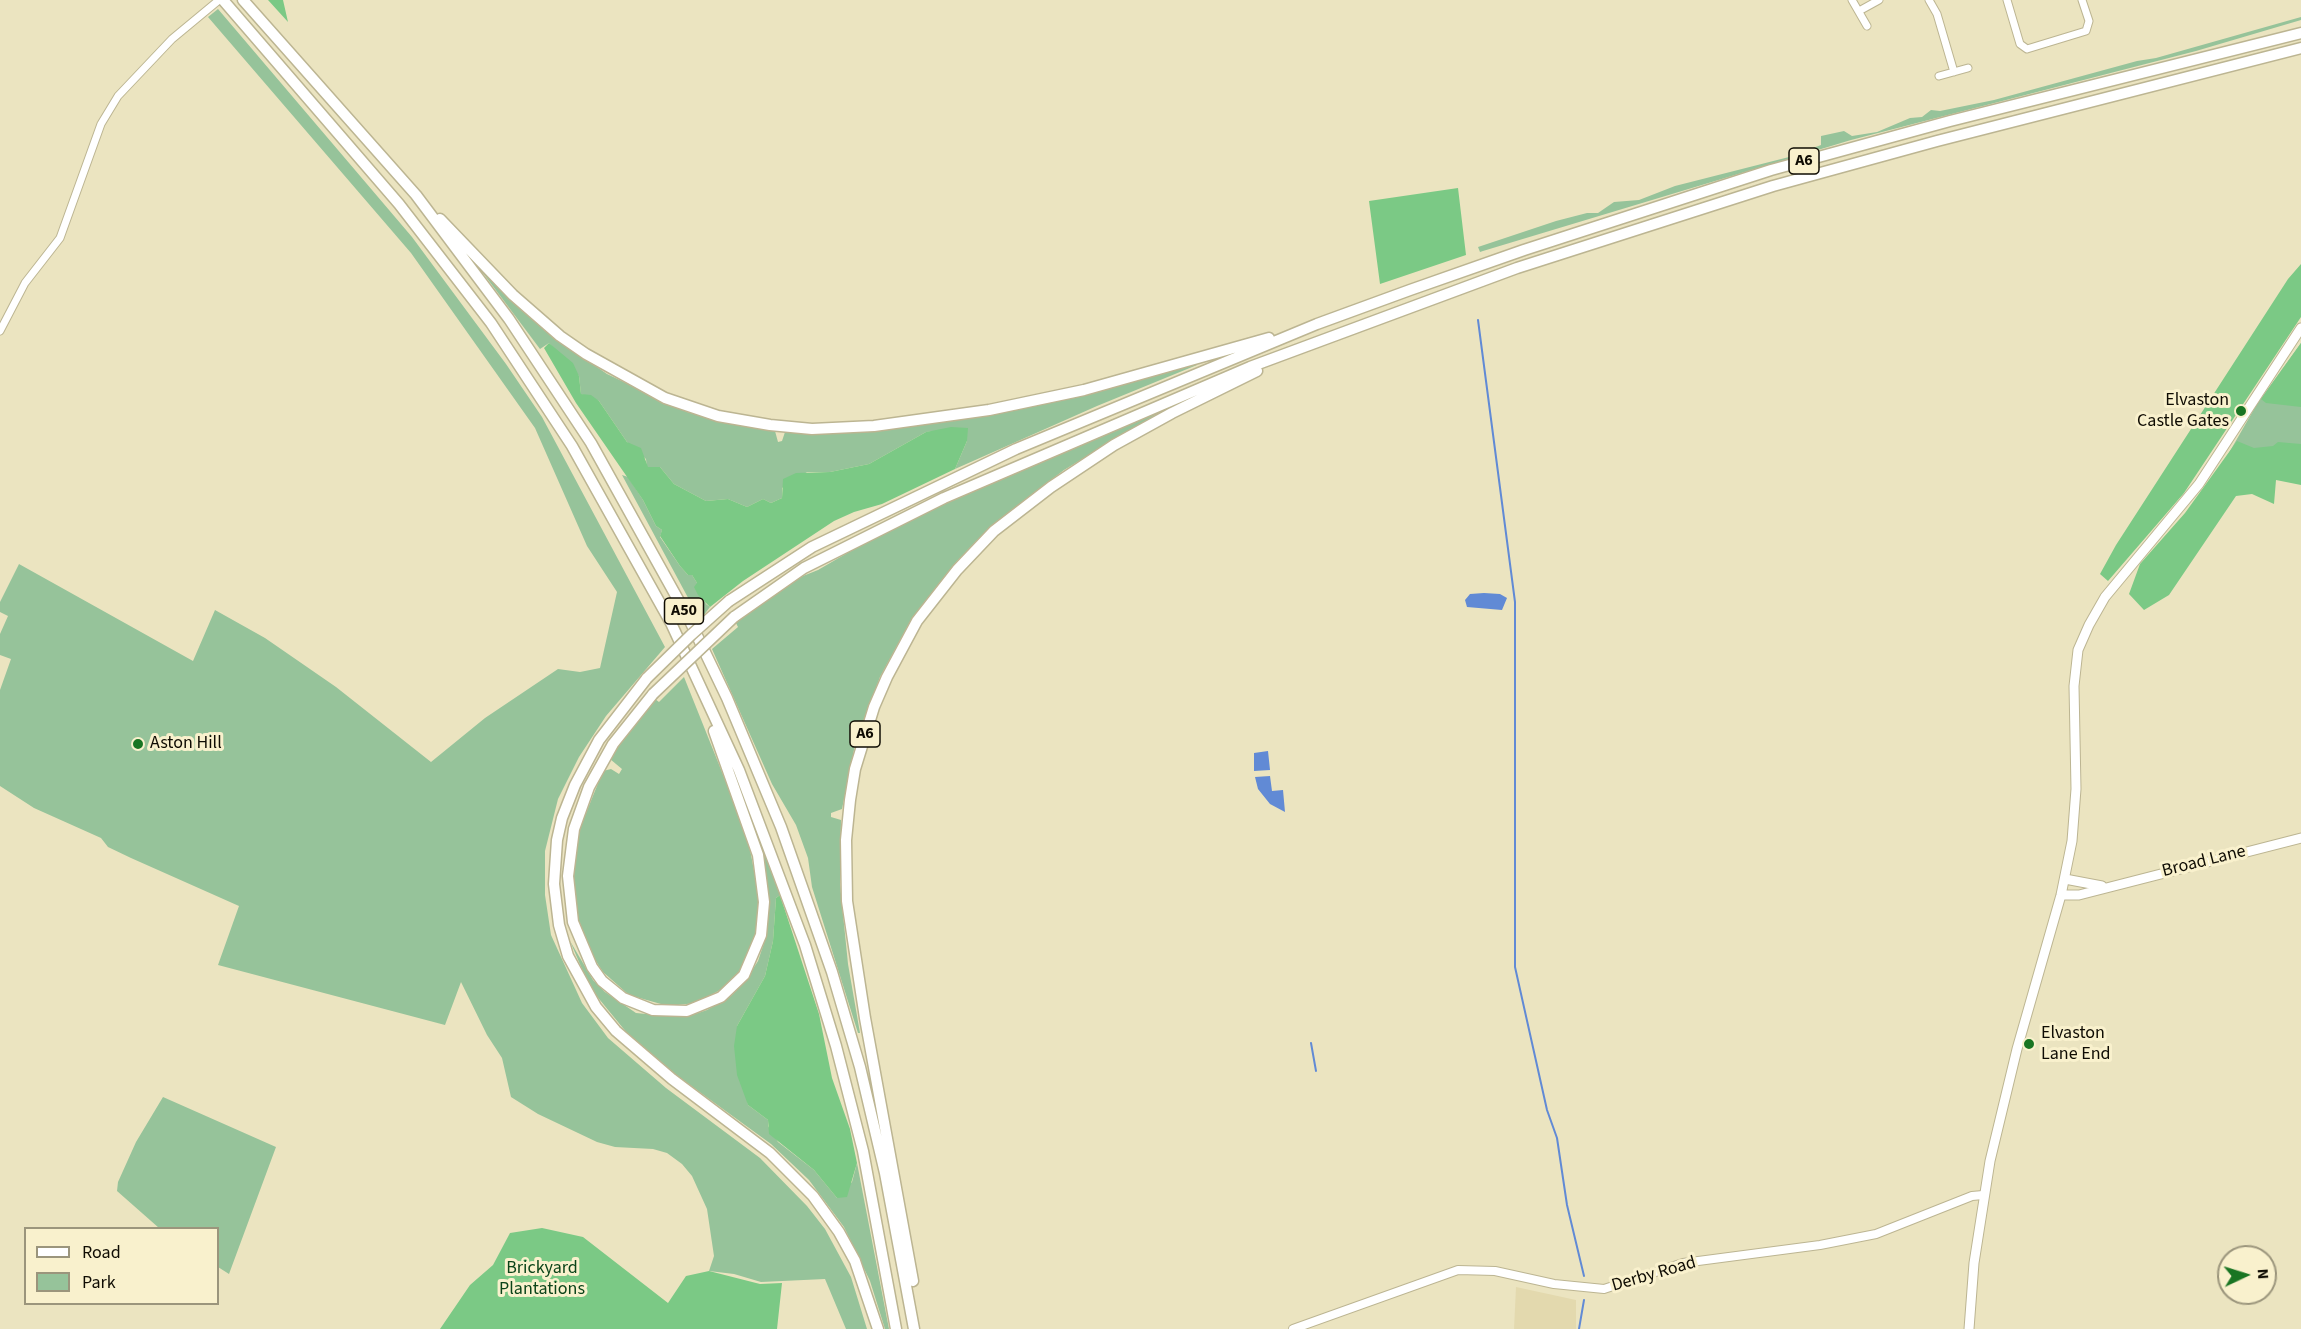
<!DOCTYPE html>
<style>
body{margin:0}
#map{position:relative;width:2301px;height:1329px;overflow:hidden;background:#ebe4c0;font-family:"Source Sans 3",sans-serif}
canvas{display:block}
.legend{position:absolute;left:24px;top:1227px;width:195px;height:78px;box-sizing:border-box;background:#f9f1cd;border:2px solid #9b957c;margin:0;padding:8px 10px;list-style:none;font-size:18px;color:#0f0c03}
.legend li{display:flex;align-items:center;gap:12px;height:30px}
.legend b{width:30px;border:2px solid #9b957c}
.north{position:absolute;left:2217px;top:1245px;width:60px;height:60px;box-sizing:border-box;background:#f9f1cd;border:2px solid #9b957c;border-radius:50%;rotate:86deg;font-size:16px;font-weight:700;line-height:24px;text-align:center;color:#0f0c03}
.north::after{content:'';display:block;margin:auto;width:21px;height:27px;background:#197523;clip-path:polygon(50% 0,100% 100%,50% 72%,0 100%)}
</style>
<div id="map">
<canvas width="2301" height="1329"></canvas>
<ul class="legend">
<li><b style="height:8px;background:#fff"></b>Road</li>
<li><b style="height:16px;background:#96c39a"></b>Park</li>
</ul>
<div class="north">N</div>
</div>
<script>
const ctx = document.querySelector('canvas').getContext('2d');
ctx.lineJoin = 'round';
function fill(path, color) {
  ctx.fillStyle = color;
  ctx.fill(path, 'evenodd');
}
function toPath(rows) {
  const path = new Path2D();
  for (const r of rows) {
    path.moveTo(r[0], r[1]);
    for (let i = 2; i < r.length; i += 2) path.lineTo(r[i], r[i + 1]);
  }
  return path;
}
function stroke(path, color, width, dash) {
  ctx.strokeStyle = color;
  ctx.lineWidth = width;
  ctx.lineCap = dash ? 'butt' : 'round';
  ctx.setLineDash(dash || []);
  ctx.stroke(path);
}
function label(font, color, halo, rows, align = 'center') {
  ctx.font = font + ' "Source Sans 3",sans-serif';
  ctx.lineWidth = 6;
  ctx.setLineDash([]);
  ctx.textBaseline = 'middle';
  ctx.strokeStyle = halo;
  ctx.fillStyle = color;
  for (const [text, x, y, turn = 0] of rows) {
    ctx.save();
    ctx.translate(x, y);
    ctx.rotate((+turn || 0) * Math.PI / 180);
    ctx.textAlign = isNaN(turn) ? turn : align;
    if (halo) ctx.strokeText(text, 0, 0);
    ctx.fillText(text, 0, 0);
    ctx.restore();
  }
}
fill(toPath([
 [1516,1287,1576,1300,1576,1329,1514,1329]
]), '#e3d9ae');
fill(toPath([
 [218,9,412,237,506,364,542,417,665,647,606,716,579,757,558,799,545,851,545,895,551,935,582,1003,608,1038,666,1088,760,1158,807,1206,825,1229,851,1277,867,1329,846,1329,825,1279,761,1282,734,1274,709,1271,714,1256,707,1209,692,1176,682,1164,667,1153,653,1149,615,1147,597,1142,538,1114,511,1097,502,1058,487,1035,461,982,445,1025,218,965,239,906,131,858,108,847,101,838,34,808,0,786,0,690,11,659,0,655,0,634,8,616,0,612,0,602,19,564,193,661,215,610,265,638,336,687,431,762,485,718,558,669,580,672,600,668,617,592,587,546,535,428,411,253,208,17],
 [2301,17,2301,20,2196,51,1851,140,1483,251,1480,252,1478,247,1556,221,1587,213,1598,213,1614,202,1639,200,1675,186,1789,157,1821,145,1821,136,1844,131,1852,136,1877,132,1910,118,1922,117,1931,110,1940,111,1994,100,2137,61,2156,58],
 [477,265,548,333,607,374,687,412,735,424,775,431,778,442,782,441,785,432,822,434,888,430,987,415,1070,398,1196,362,1197,365,1097,406,955,469,967,441,967,428,926,432,869,464,830,472,807,472,782,488,782,498,771,503,763,499,747,507,728,499,706,501,674,484,660,467,647,468,646,459,627,442,599,401,581,394,579,376,549,343,540,349],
 [2301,343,2301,480,2222,465,2257,404],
 [1172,405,1064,470,990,527,957,561,926,600,911,620,880,677,855,745,842,809,831,813,831,817,841,820,840,884,848,964,860,1033,858,1033,812,887,808,858,796,825,772,784,712,649,738,627,735,621,793,580,818,570,892,527],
 [622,475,628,477,643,500,656,526,662,530,660,537,680,566,688,575,692,575,697,583,706,604,710,607,700,620],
 [684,677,738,812,749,844,759,897,757,930,744,965,734,978,722,989,696,1003,668,1006,629,995,603,972,590,952,577,920,573,888,574,862,580,828,603,771,611,769,619,774,622,769,610,759,621,742,655,699,659,702],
 [747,807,780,895,776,898,773,941,765,976,737,1026,748,1105,768,1120,768,1126,778,1142,814,1170,837,1198,852,1182,857,1163,889,1329,885,1329,870,1281,844,1227,809,1180,771,1144,668,1069,627,1033,595,994,585,976,570,941,593,980,605,992,636,1013,678,1017,692,1015,707,1010,732,995,744,983,758,961,766,937,769,910,764,858],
 [163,1097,276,1147,229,1274,218,1267,218,1228,159,1228,117,1191,118,1182,136,1142]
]), '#96c39a');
fill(toPath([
 [268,0,283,0,288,22],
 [1458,188,1466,255,1380,284,1369,201],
 [2301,264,2301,317,2184,493,2108,581,2100,574,2116,545,2288,279],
 [549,343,573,363,579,376,581,394,591,395,599,401,627,442,641,448,648,467,660,467,674,484,706,501,728,499,747,507,763,499,771,503,782,498,783,479,796,473,830,472,869,464,926,432,951,427,968,428,967,441,955,469,882,504,854,512,834,521,743,581,710,607,698,595,694,587,697,583,692,575,688,575,680,566,660,536,662,530,656,526,643,500,576,403,544,348],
 [2301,343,2301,407,2266,403,2261,399],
 [2237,441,2254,448,2273,446,2278,442,2301,444,2301,485,2276,480,2274,504,2252,494,2236,496,2169,595,2144,610,2129,594,2140,564,2185,513],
 [780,895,819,1014,832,1078,850,1129,857,1163,847,1197,837,1198,814,1170,769,1134,768,1120,748,1105,737,1075,734,1046,737,1026,765,976,773,941,776,898],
 [542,1228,583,1237,668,1303,686,1276,709,1271,760,1284,782,1283,777,1329,440,1329,470,1285,493,1265,510,1233]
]), '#7bc985');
fill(toPath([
 [1484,593,1500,594,1507,598,1502,610,1467,607,1465,600,1470,594],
 [1268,751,1270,770,1254,771,1254,753],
 [1270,776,1272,791,1283,790,1285,812,1270,804,1258,789,1255,777]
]), '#618ad5');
stroke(toPath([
 [1478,320,1515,602,1515,967,1547,1110,1557,1138,1567,1205,1584,1276],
 [1311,1043,1316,1071],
 [1579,1329,1584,1300]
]), '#618ad5', 2);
const minor = toPath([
 [1852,0,1867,26],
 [1929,0,1937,14,1954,72],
 [2007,0,2020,44,2027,49,2086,31,2089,21,2082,0],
 [1859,11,1879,0],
 [1939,76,1968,68],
 [0,331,25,283,60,238,101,124,118,96,172,39,219,0]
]);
const tertiary = toPath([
 [1293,1329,1458,1270,1495,1271,1554,1284,1604,1289,1683,1263,1820,1245,1876,1234,1972,1196,1983,1195]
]);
const secondary = toPath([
 [2065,879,2102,886],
 [2061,895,2079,895,2301,838],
 [1969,1329,1974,1263,1990,1161,2017,1049,2061,895,2072,841,2076,789,2074,686,2078,650,2089,625,2105,597,2199,484,2301,328]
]);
const trunk = toPath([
 [223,0,399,204,491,323,572,446,671,623,739,770,805,945,836,1046,863,1151,896,1329],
 [243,0,416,195,509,319,591,443,690,621,727,698,781,827,832,972,860,1067,885,1173,914,1329],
 [440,219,513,295,560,336,586,354,665,398,718,416,770,425,812,429,874,426,989,410,1084,390,1269,338],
 [729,601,812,547,1016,449,1317,324,1410,290,1524,250,1771,170,1950,121,2301,33],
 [734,617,804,568,944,498,1250,367,1517,268,1773,186,1937,141,2301,48],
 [647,678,599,740,575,785,562,818,557,840,554,884,559,925,568,956,596,1007,616,1031,672,1079,770,1153,813,1196,839,1232,855,1261,878,1329],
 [653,694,613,744,589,787,574,829,568,876,573,922,592,967,602,981,623,998,653,1010,687,1011,721,997,744,975,761,935,764,902,758,855,714,731],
 [913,1281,865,1018,847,901,846,840,850,800,855,769,874,707,887,677,917,621,957,570,994,531,1051,487,1114,445,1172,413,1257,371]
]);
stroke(minor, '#bcb592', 9);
stroke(tertiary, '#bcb592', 10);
stroke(secondary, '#bcb592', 11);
stroke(trunk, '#bcb592', 13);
stroke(minor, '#fff', 7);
stroke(tertiary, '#fff', 8);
stroke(secondary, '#fff', 9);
stroke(trunk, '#fff', 10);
const trunkBridge = toPath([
 [647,678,691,635,729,601],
 [653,694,734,617]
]);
stroke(trunkBridge, '#bcb592', 13, []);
stroke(trunkBridge, '#fff', 10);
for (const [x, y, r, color] of [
 [2241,411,6,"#197523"],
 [138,744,6,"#197523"],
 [2029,1044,6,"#197523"]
]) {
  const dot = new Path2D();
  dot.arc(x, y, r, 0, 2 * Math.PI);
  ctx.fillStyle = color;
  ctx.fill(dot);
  stroke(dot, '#f9f1cd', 2);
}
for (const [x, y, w] of [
 [1804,161,30],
 [684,611,39],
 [865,734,30]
]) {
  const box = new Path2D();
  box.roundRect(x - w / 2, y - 13, w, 26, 4.5);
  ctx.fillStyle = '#f9f1cd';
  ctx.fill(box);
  stroke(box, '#0f0c03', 1.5);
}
label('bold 16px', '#0f0c03', null, [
 ["A6",1804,161],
 ["A50",684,611],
 ["A6",865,734]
]);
label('18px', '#0f0c03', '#f9f1cd', [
 ["Elvaston",2229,401,"right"],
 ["Castle Gates",2229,422,"right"],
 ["Aston Hill",150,744],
 ["Elvaston",2041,1034],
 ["Lane End",2041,1055]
], 'left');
label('18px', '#0f0c03', '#f9f1cd', [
 ["Broad Lane",2204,862,-14],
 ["Derby Road",1654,1275,-16]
]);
label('18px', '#0b4419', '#f9f1cd', [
 ["Brickyard",542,1269],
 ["Plantations",542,1290]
]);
</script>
